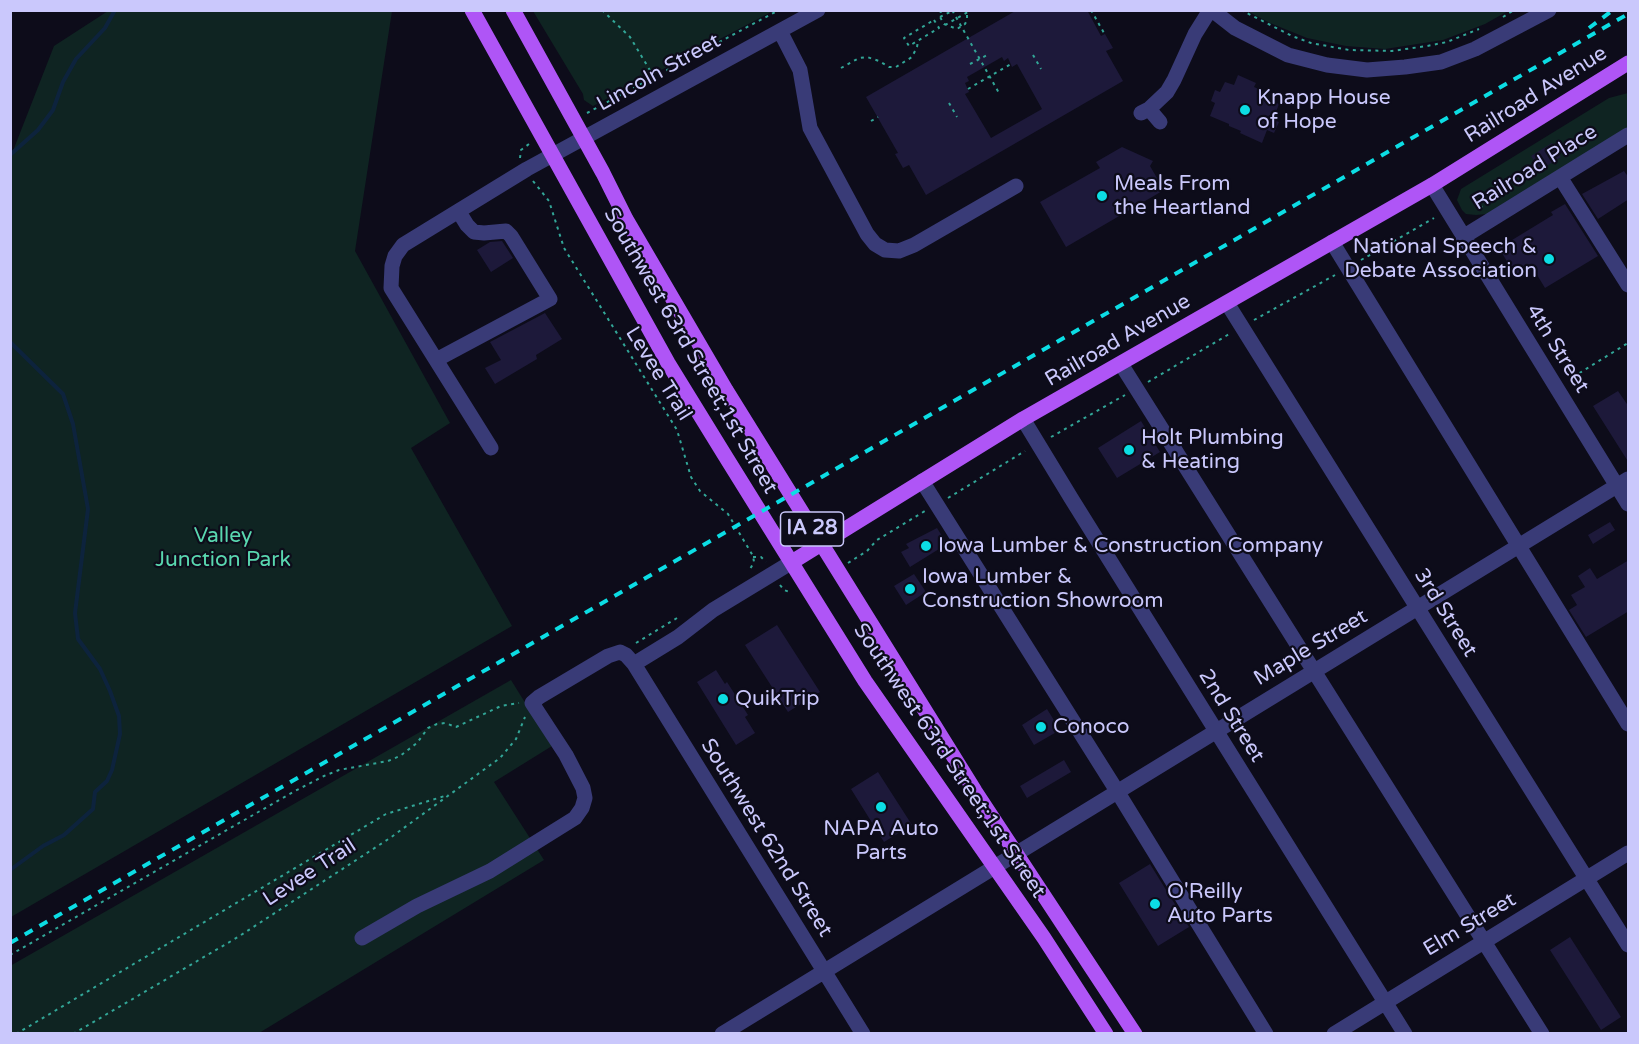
<!DOCTYPE html>
<style>
body{margin:0}
#map{position:relative;width:1639px;height:1044px;overflow:hidden;background:#0d0c1a;font-family:"Varela Round",sans-serif}
canvas{display:block}
.frame{position:absolute;inset:0;border:12px solid #cac8fc;pointer-events:none}
</style>
<div id="map">
<canvas width="1639" height="1044"></canvas>
<div class="frame"></div>
</div>
<script>
const ctx = document.querySelector('canvas').getContext('2d');
ctx.lineJoin = 'round';
function fill(path, color) {
  ctx.fillStyle = color;
  ctx.fill(path, 'evenodd');
}
function toPath(rows) {
  const path = new Path2D();
  for (const r of rows) {
    path.moveTo(r[0], r[1]);
    for (let i = 2; i < r.length; i += 2) path.lineTo(r[i], r[i + 1]);
  }
  return path;
}
function stroke(path, color, width, dash) {
  ctx.strokeStyle = color;
  ctx.lineWidth = width;
  ctx.lineCap = dash ? 'butt' : 'round';
  ctx.setLineDash(dash || []);
  ctx.stroke(path);
}
function label(font, color, halo, rows, align = 'center') {
  ctx.font = font + ' "Varela Round",sans-serif';
  ctx.lineWidth = 4.5;
  ctx.setLineDash([]);
  ctx.textBaseline = 'middle';
  ctx.strokeStyle = halo;
  ctx.fillStyle = color;
  for (const [text, x, y, turn = 0] of rows) {
    ctx.save();
    ctx.translate(x, y);
    ctx.rotate((+turn || 0) * Math.PI / 180);
    ctx.textAlign = isNaN(turn) ? turn : align;
    if (halo) ctx.strokeText(text, 0, 0);
    ctx.fillText(text, 0, 0);
    ctx.restore();
  }
}
fill(toPath([
 [108,11,392,11,355,251,450,423,411,448,512,626,11,917,11,156,54,46],
 [533,11,773,11,593,106,584,100,583,94],
 [1247,11,1247,10,1508,11,1485,24,1443,40,1385,49,1346,46,1307,38,1270,23],
 [1628,93,1628,129,1487,214,1476,215,1466,214,1462,210,1457,200,1461,189,1609,98],
 [511,680,552,746,494,782,544,860,259,1033,11,1033,10,966]
]), '#0f2422');
stroke(toPath([
 [10,155,38,130,53,110,63,82,76,59,105,28,115,10],
 [10,342,63,394,73,424,88,509,75,613,78,639,100,669,110,691,119,716,120,734,112,770,107,781,95,792,93,809,64,835,43,846,10,870]
]), '#0d233d', 4);
fill(toPath([
 [1017,10,1087,10,1101,36,1105,34,1113,48,1106,51,1123,81,926,195,909,165,903,168,895,154,898,153,866,97],
 [1002,57,1004,61,1008,58,1012,67,1017,64,1042,109,991,138,965,94,969,92,965,83,969,81,967,77],
 [1238,75,1256,83,1254,87,1263,91,1260,96,1279,104,1273,120,1279,122,1274,133,1267,130,1262,143,1240,133,1241,131,1229,126,1229,124,1210,116,1215,103,1211,101,1215,90,1220,92,1225,82,1234,85],
 [1552,143,1561,157,1540,170,1531,156],
 [1122,147,1153,161,1150,166,1164,190,1066,247,1040,202,1100,168,1096,162],
 [1624,171,1629,178,1629,199,1598,219,1582,194],
 [1565,204,1598,256,1545,288,1531,265,1515,275,1499,248,1553,215,1551,212],
 [502,241,513,258,491,272,477,250,490,242],
 [545,313,562,339,536,355,537,359,495,384,485,368,501,360,490,342],
 [1618,391,1629,407,1629,463,1593,406],
 [1141,421,1160,452,1117,478,1098,448],
 [1610,522,1615,530,1593,544,1588,535],
 [937,528,947,544,910,567,901,552,909,548,906,544],
 [1629,560,1629,611,1586,637,1569,610,1577,605,1571,595,1585,587,1578,576,1590,568,1597,579],
 [914,574,926,592,906,605,894,586],
 [777,625,820,692,788,712,745,645],
 [716,670,725,684,727,682,748,715,745,717,755,733,736,745,697,682],
 [1047,709,1060,730,1034,745,1022,725],
 [1064,760,1071,772,1027,798,1020,786],
 [878,772,912,825,884,842,851,789],
 [1150,864,1189,927,1158,946,1119,883],
 [1570,937,1621,1017,1601,1030,1550,950]
]), '#1d193a');
stroke(toPath([
 [602,10,630,37,654,77],
 [941,10,940,17,944,24,957,29,965,24,967,20,967,10],
 [1091,10,1104,33],
 [1241,10,1292,36,1311,43,1349,50,1392,51,1427,46,1447,42,1479,29],
 [940,17,952,11,952,10,999,93],
 [1503,17,1514,10],
 [934,20,939,28,909,46,904,38,934,20],
 [945,25,968,12],
 [1033,55,1041,69],
 [970,64,989,54],
 [841,68,859,58,867,57,879,61,889,67,896,67,912,57,917,47,918,41],
 [968,89,1011,64],
 [949,103,957,117],
 [587,113,779,10],
 [871,121,878,117],
 [520,158,521,150,529,144],
 [533,181,549,201,564,248,677,430,691,477,700,491,728,514,753,556,754,562,749,571],
 [1480,208,1495,199],
 [1361,260,1434,218],
 [1254,320,1335,275],
 [1573,377,1628,343],
 [1148,382,1231,333],
 [1051,437,1125,395],
 [948,498,1025,451],
 [753,557,761,557,766,562],
 [848,563,867,551,877,540,925,511],
 [780,585,784,590,792,593],
 [636,643,677,618],
 [10,955,293,792,324,776,339,770,388,761,400,756,417,743,428,728,437,724,445,723,456,727,501,706,519,703],
 [16,1034,386,814,448,795],
 [73,1034,238,937,390,838,500,758,516,739,525,717]
]), '#32a697', 2, [3, 4.5]);
stroke(toPath([
 [1212,10,1235,28,1288,55,1327,65,1367,70,1405,67,1441,62,1475,49,1549,10],
 [780,31,800,70,810,128,867,234,875,244,885,250,899,251,914,245,1016,186],
 [1149,109,1160,122],
 [1141,113,1149,109,1167,92,1174,80,1195,34,1210,10],
 [1560,177,1628,285],
 [1432,185,1628,504],
 [1463,237,1628,135],
 [1332,242,1628,724],
 [1227,303,1628,945],
 [436,360,550,299,511,236,506,231,484,233,474,232,467,225,459,212],
 [1121,364,1542,1034],
 [1023,419,1071,498,1405,1034],
 [491,448,391,288,392,266,395,256,403,245,527,169,818,10],
 [922,481,1117,791,1266,1034],
 [634,664,678,637,713,610,792,562],
 [362,938,417,906,490,871,575,818,582,808,585,798,583,788,566,755,532,703,539,697,608,656,620,652,626,655,634,664,863,1034],
 [722,1034,1628,479],
 [1334,1034,1628,853]
]), '#393b77', 15);
stroke(toPath([
 [472,10,668,363,724,454,865,681,1044,938,1106,1034],
 [513,10,603,173,626,219,726,390,975,791,1135,1034],
 [792,562,1023,419,1432,185,1628,63]
]), '#af55f6', 15);
stroke(toPath([
 [1589,28,1613,10],
 [10,943,1628,14]
]), '#0cdde4', 4, [9, 8]);
for (const [x, y, r, color] of [
 [1245,110,6,"#0cdde4"],
 [1102,196,6,"#0cdde4"],
 [1549,259,6,"#0cdde4"],
 [1129,450,6,"#0cdde4"],
 [926,546,6,"#0cdde4"],
 [910,589,6,"#0cdde4"],
 [723,699,6,"#0cdde4"],
 [1041,727,6,"#0cdde4"],
 [881,807,6,"#0cdde4"],
 [1155,904,6,"#0cdde4"]
]) {
  const dot = new Path2D();
  dot.arc(x, y, r, 0, 2 * Math.PI);
  ctx.fillStyle = color;
  ctx.fill(dot);
  stroke(dot, '#0d0c1a', 2);
}
for (const [x, y, w] of [
 [812,529,63]
]) {
  const box = new Path2D();
  box.roundRect(x - w / 2, y - 17, w, 34, 4.5);
  ctx.fillStyle = '#0d0c1a';
  ctx.fill(box);
  stroke(box, '#cac8fc', 1.5);
}
label('bold 20px', '#cac8fc', null, [
 ["IA 28",812,529]
]);
label('21px', '#cac8fc', '#0d0c1a', [
 ["Lincoln Street",659,73,-29],
 ["Railroad Avenue",1536,95,-32],
 ["Railroad Place",1535,168,-32],
 ["Railroad Avenue",1118,341,-30],
 ["4th Street",1557,349,58],
 ["Southwest 63rd Street;1st Street",690,351,60],
 ["Levee Trail",658,374,58],
 ["3rd Street",1445,613,58],
 ["Maple Street",1311,648,-31],
 ["2nd Street",1231,716,58],
 ["Southwest 63rd Street;1st Street",949,761,56],
 ["Southwest 62nd Street",766,838,58],
 ["Levee Trail",310,873,-33],
 ["Elm Street",1470,925,-31]
]);
label('21px', '#cac8fc', '#0d0c1a', [
 ["Knapp House",1257,98],
 ["of Hope",1257,122],
 ["Meals From",1114,184],
 ["the Heartland",1114,208],
 ["National Speech &",1537,247,"right"],
 ["Debate Association",1537,271,"right"],
 ["Holt Plumbing",1141,438],
 ["& Heating",1141,462],
 ["Iowa Lumber & Construction Company",938,546],
 ["Iowa Lumber &",922,577],
 ["Construction Showroom",922,601],
 ["QuikTrip",735,699],
 ["Conoco",1053,727],
 ["NAPA Auto",881,829,"center"],
 ["Parts",881,853,"center"],
 ["O'Reilly",1167,892],
 ["Auto Parts",1167,916]
], 'left');
label('21px', '#59d7af', '#0d0c1a', [
 ["Valley",223,536],
 ["Junction Park",223,560]
]);
</script>
